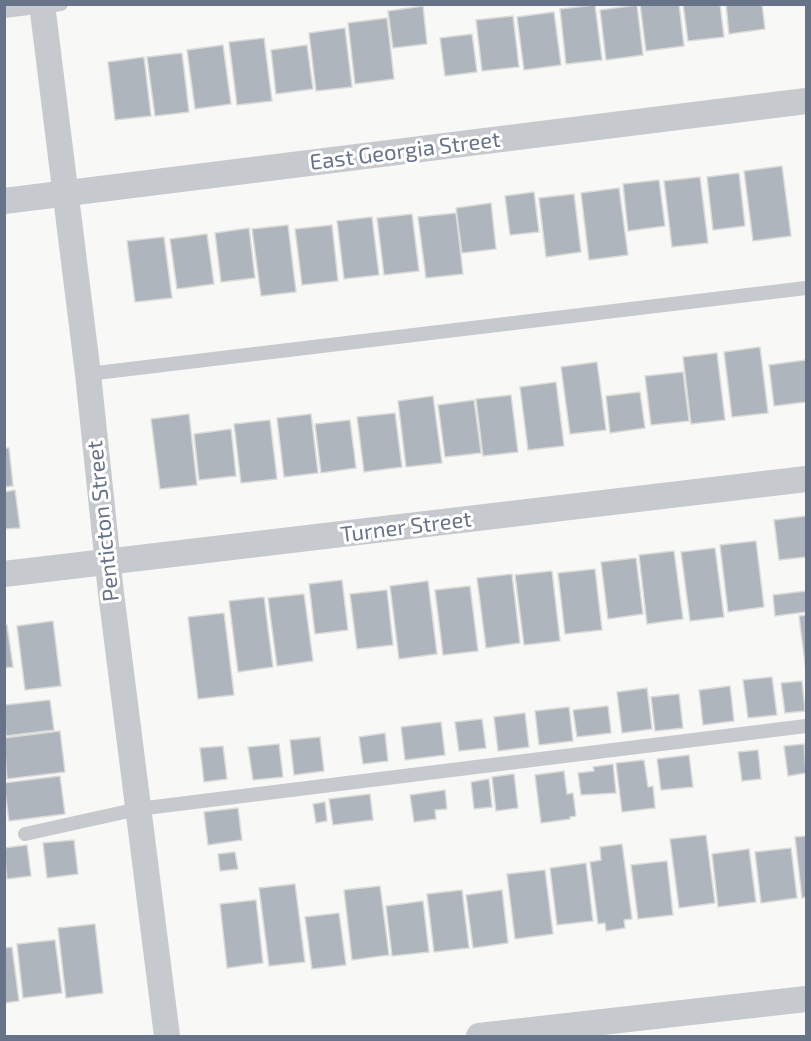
<!DOCTYPE html>
<style>
body{margin:0}
#map{position:relative;width:811px;height:1041px;overflow:hidden;background:#f8f8f6;font-family:"Exo 2",sans-serif}
canvas{display:block}
.frame{position:absolute;inset:0;border:6px solid #677388;pointer-events:none}
</style>
<div id="map">
<canvas width="811" height="1041"></canvas>
<div class="frame"></div>
</div>
<script>
const ctx = document.querySelector('canvas').getContext('2d');
ctx.lineJoin = 'round';
function fill(path, color) {
  ctx.fillStyle = color;
  ctx.fill(path, 'evenodd');
}
function toPath(rows) {
  const path = new Path2D();
  for (const r of rows) {
    path.moveTo(r[0], r[1]);
    for (let i = 2; i < r.length; i += 2) path.lineTo(r[i], r[i + 1]);
  }
  return path;
}
function stroke(path, color, width, dash) {
  ctx.strokeStyle = color;
  ctx.lineWidth = width;
  ctx.lineCap = dash ? 'butt' : 'round';
  ctx.setLineDash(dash || []);
  ctx.stroke(path);
}
function label(font, color, halo, rows, align = 'center') {
  ctx.font = font + ' "Exo 2",sans-serif';
  ctx.lineWidth = 6;
  ctx.setLineDash([]);
  ctx.textBaseline = 'middle';
  ctx.strokeStyle = halo;
  ctx.fillStyle = color;
  for (const [text, x, y, turn = 0] of rows) {
    ctx.save();
    ctx.translate(x, y);
    ctx.rotate((+turn || 0) * Math.PI / 180);
    ctx.textAlign = isNaN(turn) ? turn : align;
    if (halo) ctx.strokeText(text, 0, 0);
    ctx.fillText(text, 0, 0);
    ctx.restore();
  }
}
const building = toPath([
 [640,4,679,4,684,46,646,51,640,4],
 [683,4,720,4,724,37,688,41,683,4],
 [726,4,762,4,765,29,729,34,726,4],
 [595,5,602,60,566,64,560,9,595,5],
 [637,5,643,55,606,60,600,10,637,5],
 [423,6,427,44,393,48,388,11,423,6],
 [554,12,561,65,524,70,517,17,554,12],
 [513,16,519,67,482,71,476,20,513,16],
 [387,18,394,79,355,84,348,23,387,18],
 [345,28,352,87,316,91,309,33,345,28],
 [472,34,477,72,445,76,440,38,472,34],
 [264,38,272,101,237,105,229,42,264,38],
 [223,45,231,104,195,109,187,50,223,45],
 [307,45,313,89,276,94,271,50,307,45],
 [182,53,189,112,155,116,147,57,182,53],
 [144,57,151,116,115,120,108,62,144,57],
 [782,166,791,236,753,241,744,171,782,166],
 [739,173,745,226,713,230,707,177,739,173],
 [700,177,708,243,672,247,664,181,700,177],
 [659,180,665,226,628,231,623,184,659,180],
 [619,188,628,255,589,260,581,193,619,188],
 [534,192,539,232,510,235,505,196,534,192],
 [574,194,581,252,546,257,539,198,574,194],
 [491,203,496,249,462,253,456,208,491,203],
 [456,213,463,274,426,278,418,217,456,213],
 [412,214,419,271,384,275,377,218,412,214],
 [372,217,379,275,344,279,337,221,372,217],
 [288,225,296,292,261,296,252,229,288,225],
 [332,225,338,281,302,285,295,229,332,225],
 [249,228,255,278,221,282,215,233,249,228],
 [207,234,214,284,177,289,170,239,207,234],
 [164,237,172,298,135,302,127,241,164,237],
 [760,347,768,413,732,417,724,352,760,347],
 [717,353,725,420,691,424,683,357,717,353],
 [806,360,806,402,774,406,769,365,806,360],
 [597,362,606,430,570,434,561,367,597,362],
 [683,372,689,421,651,425,645,376,683,372],
 [556,382,564,446,528,450,520,387,556,382],
 [640,392,645,428,610,433,606,396,640,392],
 [511,395,518,452,483,456,476,399,511,395],
 [433,396,442,463,406,467,398,401,433,396],
 [474,400,481,453,445,457,438,405,474,400],
 [395,413,402,467,364,472,357,417,395,413],
 [189,414,197,485,160,489,151,419,189,414],
 [311,414,318,473,284,477,277,418,311,414],
 [270,420,277,479,241,483,234,424,270,420],
 [350,420,356,468,321,473,315,424,350,420],
 [231,429,236,476,199,480,194,434,231,429],
 [4,448,9,448,13,486,4,487,4,448],
 [15,490,20,528,4,529,4,492,15,490],
 [806,516,806,557,779,560,774,520,806,516],
 [756,541,764,607,728,612,720,545,756,541],
 [715,548,724,617,690,621,681,552,715,548],
 [674,551,683,619,647,624,639,555,674,551],
 [636,558,643,614,608,619,601,562,636,558],
 [595,569,602,630,565,634,558,573,595,569],
 [552,571,560,641,524,645,515,575,552,571],
 [512,574,520,643,486,648,477,578,512,574],
 [342,580,348,630,315,634,309,584,342,580],
 [428,581,437,654,399,659,390,586,428,581],
 [470,586,478,651,443,655,435,590,470,586],
 [387,590,393,645,357,649,350,594,387,590],
 [806,591,806,612,775,616,773,595,806,591],
 [304,594,313,661,277,666,268,598,304,594],
 [264,597,273,667,238,672,229,601,264,597],
 [224,613,234,695,198,699,188,617,224,613],
 [806,615,806,672,799,616,806,615],
 [53,621,61,686,25,690,17,626,53,621],
 [4,625,7,625,13,667,4,668,4,625],
 [772,677,777,715,748,718,743,680,772,677],
 [802,681,805,711,785,713,781,683,802,681],
 [730,686,734,721,703,725,699,690,730,686],
 [647,688,652,729,622,733,617,692,647,688],
 [679,694,683,728,655,731,651,697,679,694],
 [50,700,54,730,6,736,4,705,50,700],
 [608,706,611,733,577,737,573,710,608,706],
 [569,707,573,741,539,745,535,711,569,707],
 [525,713,529,747,498,751,494,717,525,713],
 [482,719,486,748,459,751,455,722,482,719],
 [441,722,445,755,405,760,401,727,441,722],
 [60,731,65,772,7,779,4,738,60,731],
 [385,733,388,761,363,764,359,737,385,733],
 [320,737,324,771,294,775,290,740,320,737],
 [279,744,283,777,253,780,248,747,279,744],
 [804,744,806,773,788,776,784,746,804,744],
 [223,746,227,779,204,782,200,748,223,746],
 [758,750,761,779,742,781,738,752,758,750],
 [689,755,693,787,661,790,657,759,689,755],
 [644,760,648,787,653,786,655,808,622,812,616,763,644,760],
 [613,764,616,793,581,795,578,773,594,771,593,767,613,764],
 [564,771,567,794,573,793,576,816,570,817,570,819,541,823,535,775,564,771],
 [514,774,518,808,496,811,492,777,514,774],
 [60,776,65,814,9,821,4,783,60,776],
 [489,779,492,807,474,809,471,782,489,779],
 [445,790,447,809,435,810,436,819,414,822,410,795,445,790],
 [370,794,373,820,333,825,329,799,370,794],
 [325,802,327,821,316,823,313,804,325,802],
 [238,808,242,840,208,845,204,812,238,808],
 [706,835,715,903,679,908,670,839,706,835],
 [806,836,806,897,802,898,795,837,806,836],
 [74,840,78,874,47,878,43,843,74,840],
 [622,844,632,919,624,920,625,928,606,931,605,923,598,924,590,862,601,860,600,847,622,844],
 [27,845,31,876,7,879,4,848,27,845],
 [791,848,797,898,761,903,755,852,791,848],
 [749,849,756,902,718,907,712,854,749,849],
 [235,852,238,869,220,871,218,854,235,852],
 [667,861,673,915,638,919,631,865,667,861],
 [586,863,593,921,557,925,550,868,586,863],
 [545,870,553,934,515,939,507,874,545,870],
 [295,884,305,962,269,966,259,888,295,884],
 [380,886,389,955,352,960,344,890,380,886],
 [462,890,469,948,434,952,427,894,462,890],
 [502,890,508,943,473,948,466,895,502,890],
 [256,900,263,963,227,968,220,904,256,900],
 [423,901,429,952,392,956,386,906,423,901],
 [339,913,346,965,312,969,305,917,339,913],
 [95,924,103,993,66,998,58,928,95,924],
 [55,940,62,993,23,998,17,944,55,940],
 [12,947,19,1001,4,1003,4,948,12,947]
]);
fill(building, '#afb5bd');
stroke(building, '#dadad8', 1.5);
stroke(toPath([
 [4,11,61,4],
 [88,374,806,288],
 [25,834,138,809,806,726]
]), '#c6c9cd', 14);
stroke(toPath([
 [42,4,88,374,111,593,167,1036],
 [4,201,806,101],
 [4,574,806,479],
 [479,1036,806,999]
]), '#c6c9cd', 26);
label('22px', '#677388', '#fff', [
 ["East Georgia Street",405,151,-7],
 ["Penticton Street",103,521,-96],
 ["Turner Street",406,527,-7]
]);
</script>
